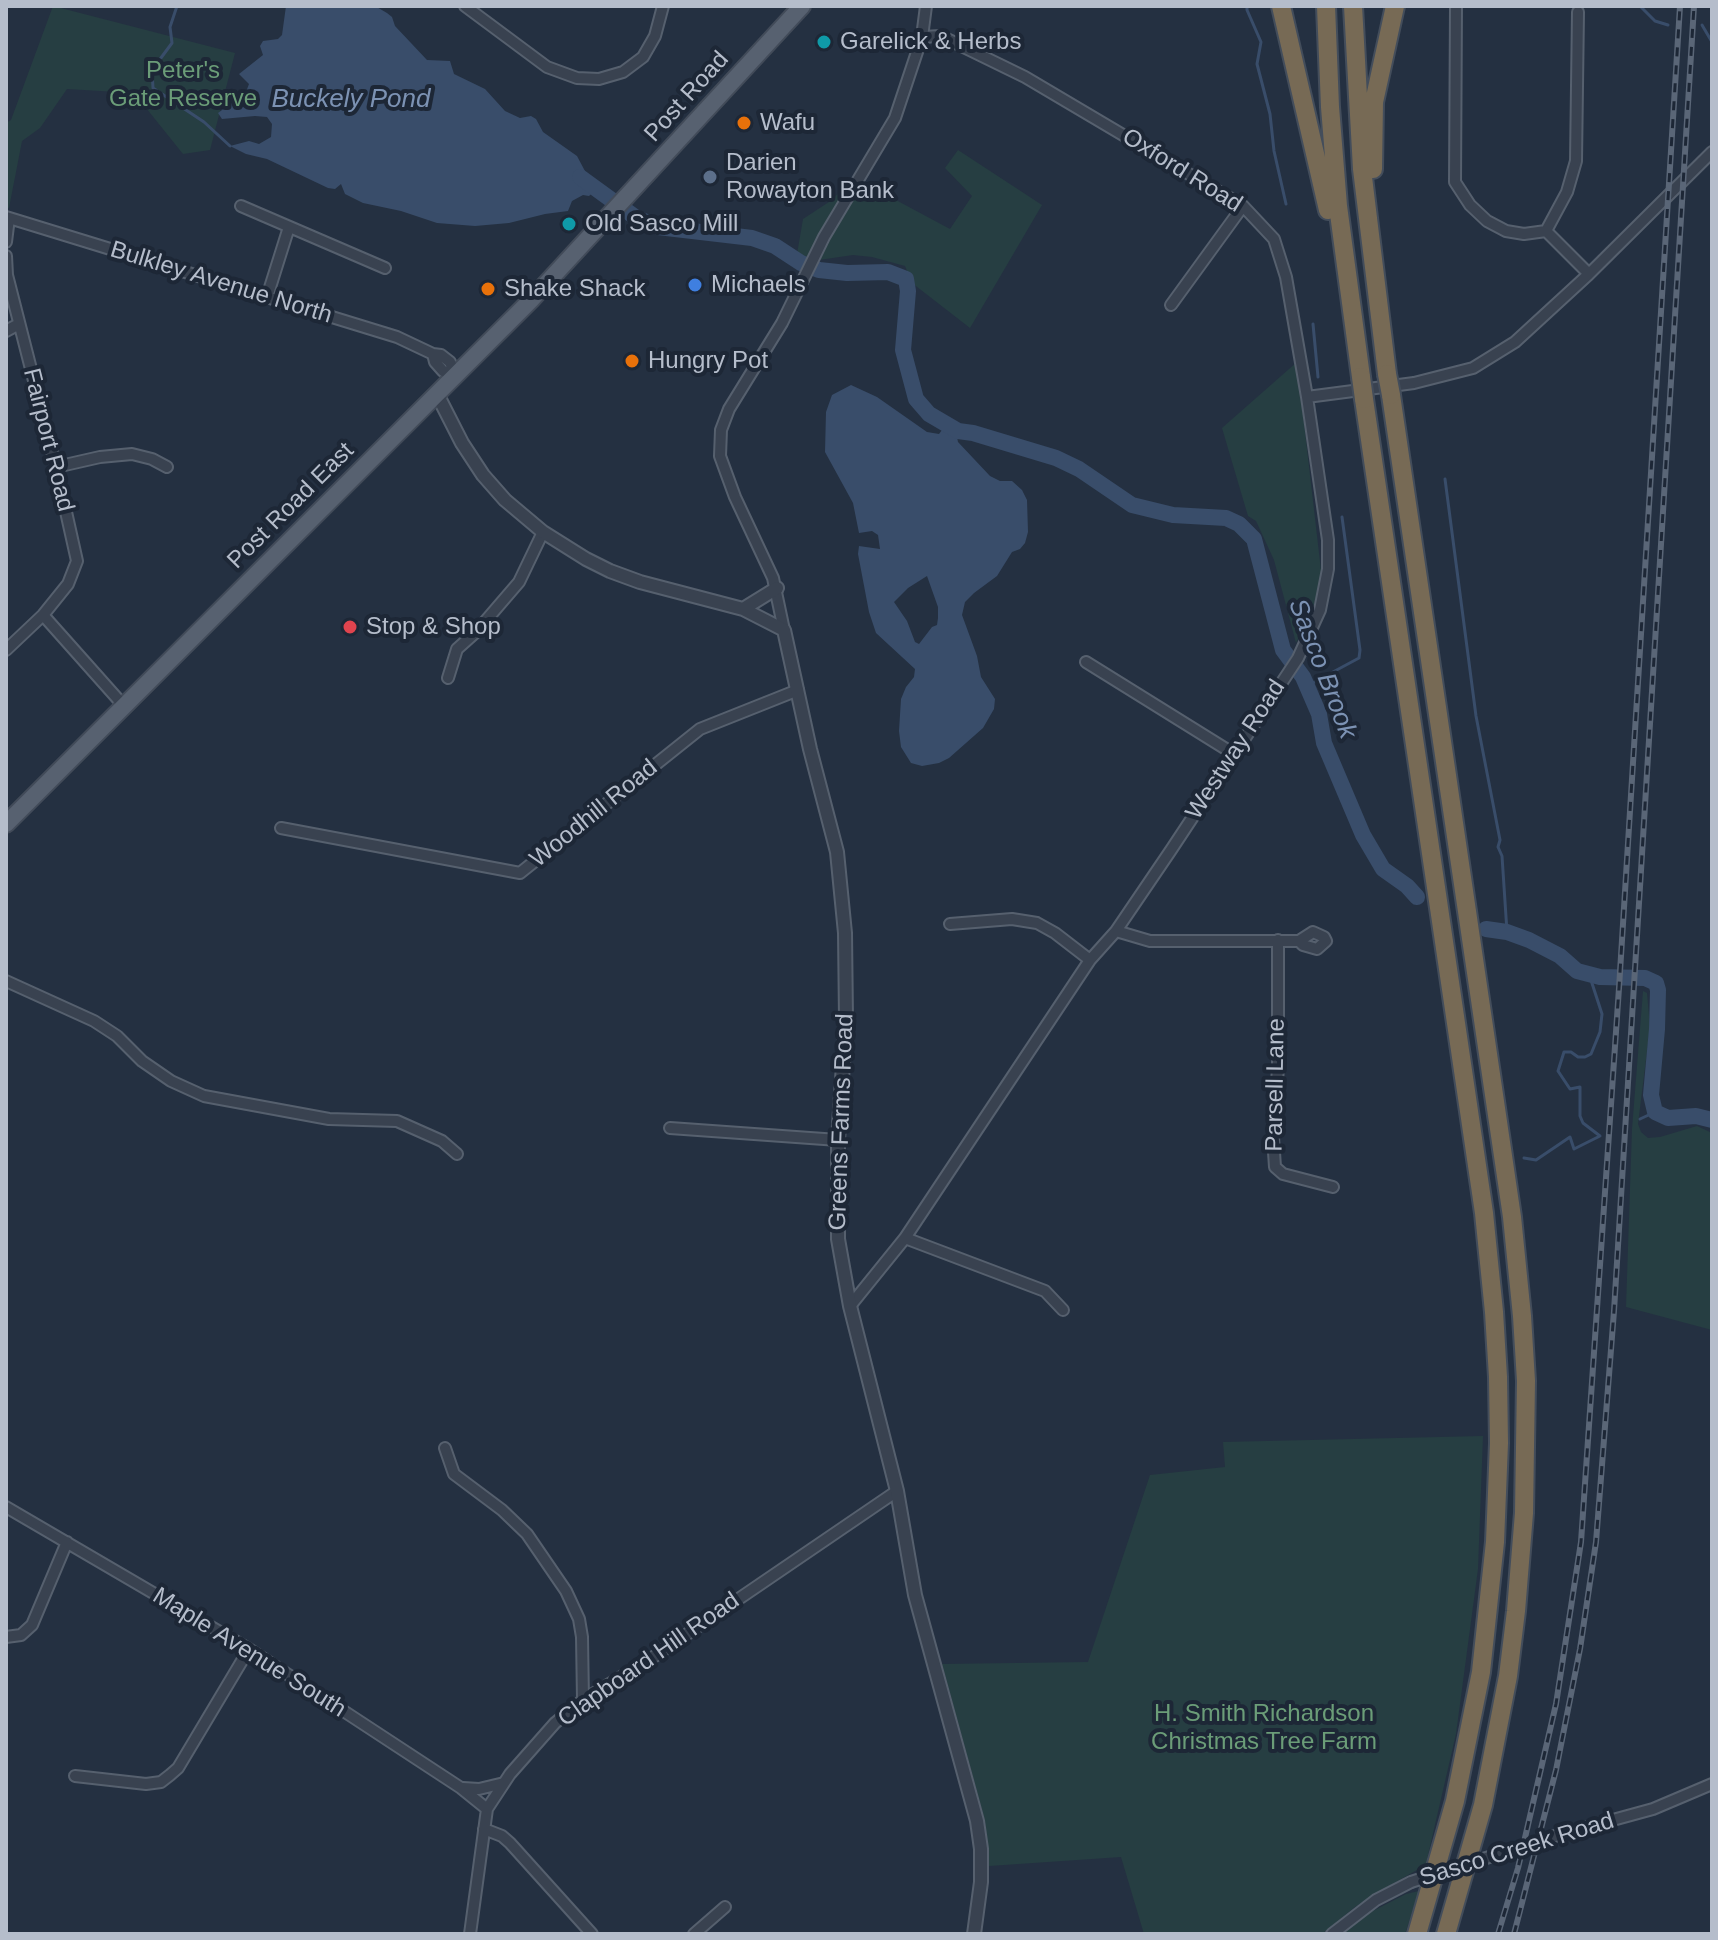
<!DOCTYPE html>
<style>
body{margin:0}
#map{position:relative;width:1718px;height:1940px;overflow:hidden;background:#243041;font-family:Arial,sans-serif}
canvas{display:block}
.frame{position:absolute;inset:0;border:8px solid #b5bdcb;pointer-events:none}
</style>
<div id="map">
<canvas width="1718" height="1940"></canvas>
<div class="frame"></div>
</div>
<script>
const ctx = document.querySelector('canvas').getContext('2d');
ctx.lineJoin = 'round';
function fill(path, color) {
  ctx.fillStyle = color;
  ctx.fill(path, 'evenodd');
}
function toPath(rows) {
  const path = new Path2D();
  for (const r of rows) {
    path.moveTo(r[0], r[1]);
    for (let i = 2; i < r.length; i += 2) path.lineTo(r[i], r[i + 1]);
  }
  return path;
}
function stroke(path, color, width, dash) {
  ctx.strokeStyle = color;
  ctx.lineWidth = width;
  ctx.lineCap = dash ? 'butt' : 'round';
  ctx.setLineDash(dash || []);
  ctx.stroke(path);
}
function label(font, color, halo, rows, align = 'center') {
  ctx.font = font + ' Arial,sans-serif';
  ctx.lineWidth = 8;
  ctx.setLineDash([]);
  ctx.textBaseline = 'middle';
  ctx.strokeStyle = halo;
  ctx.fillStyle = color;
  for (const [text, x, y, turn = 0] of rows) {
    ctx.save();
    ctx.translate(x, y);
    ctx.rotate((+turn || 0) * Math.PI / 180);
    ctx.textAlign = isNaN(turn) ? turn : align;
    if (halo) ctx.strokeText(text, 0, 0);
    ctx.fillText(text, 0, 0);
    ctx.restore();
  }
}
fill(toPath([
 [53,6,235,53,210,150,183,154,134,93,67,89,40,128,22,141,9,208,6,207,6,123,11,120],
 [958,150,1042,205,970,328,912,283,905,266,872,257,853,255,819,260,797,254,803,219,832,200,853,177,950,229,972,196,945,168],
 [1297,362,1322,579,1315,602,1296,643,1274,560,1256,521,1248,516,1222,428],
 [1643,991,1647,993,1650,1027,1638,1124,1641,1132,1648,1138,1660,1137,1697,1126,1712,1133,1712,1330,1626,1307,1632,1129],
 [1483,1436,1478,1569,1456,1734,1425,1868,1415,1871,1384,1889,1355,1907,1322,1934,1144,1934,1121,1857,989,1866,985,1821,942,1664,1088,1662,1150,1475,1225,1467,1223,1442],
 [1419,1891,1405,1934,1343,1934,1371,1912,1406,1894]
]), '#263e42');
fill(toPath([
 [286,6,375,6,387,13,392,17,395,26,427,60,450,61,454,74,485,89,505,111,520,118,531,116,536,119,543,132,577,156,595,190,589,196,583,195,572,201,568,211,545,214,509,223,475,226,437,223,401,211,363,203,345,194,341,184,335,189,328,188,267,159,246,154,230,146,249,141,259,144,271,137,272,124,267,117,255,116,222,119,218,113,246,92,249,84,239,74,263,55,260,46,263,41,278,39,282,35],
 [851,385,877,397,927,432,939,434,942,430,957,437,958,442,990,476,1000,481,1012,481,1022,490,1027,500,1028,532,1025,543,1020,549,1012,552,997,576,974,593,965,602,962,615,977,656,981,677,995,699,994,709,983,728,949,758,939,763,922,766,911,763,901,747,899,731,901,699,906,687,914,677,915,669,876,633,869,612,858,554,859,546,880,549,878,535,872,531,859,533,853,503,825,452,826,412,832,395],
 [927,576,938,607,938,618,937,625,932,627,919,644,915,642,907,621,894,602,908,588]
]), '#394d6a');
stroke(toPath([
 [177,6,170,27,172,43,152,70,153,88,204,122,230,146],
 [1247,6,1247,10,1261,42,1257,64,1270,114,1274,151,1286,204],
 [1640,6,1655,21,1668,25],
 [1702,25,1712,42],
 [1712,84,1712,97],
 [1313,324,1318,377],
 [1445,479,1476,716,1500,840,1498,847,1502,856,1507,932],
 [1307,686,1359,658,1360,650,1342,517],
 [1640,1119,1655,1112],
 [1524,1158,1536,1160,1570,1137,1574,1149,1600,1136,1583,1123,1580,1116,1580,1087,1570,1089,1558,1071,1564,1052,1571,1052,1578,1057,1585,1057,1591,1054,1600,1032,1602,1014,1589,974]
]), '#394d6a', 3);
stroke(toPath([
 [580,177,635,217,658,227,752,238,775,246,801,263,819,270,847,273,888,272,906,279,908,291,903,350,916,399,929,414,958,431,973,433,1056,458,1079,469,1132,505,1173,515,1226,518,1239,524,1254,539,1283,650,1303,677,1319,714,1324,743,1363,835,1383,869,1407,886,1417,897],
 [1486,929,1507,932,1529,940,1560,956,1577,971,1600,977,1645,978,1656,983,1658,990,1657,1029,1651,1095,1655,1112,1668,1118,1696,1116,1712,1120]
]), '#394d6a', 16);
const minor = toPath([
 [465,6,547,67,577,78,599,79,623,72,643,57,655,36,663,6],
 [1456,6,1455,182,1470,205,1487,221,1506,231,1524,234,1546,231,1589,274],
 [241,206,385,268],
 [6,217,397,337,433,354,441,355,450,362,455,376],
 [1546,231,1567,192,1576,161,1578,12],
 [6,242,9,218],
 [6,256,7,275,56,467,77,561,68,584,43,615,6,650],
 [267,297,289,227],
 [1171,305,1243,206],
 [6,331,19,324],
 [433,354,435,362,443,371,455,376],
 [1307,397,1414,383,1473,368,1515,342,1589,274,1712,152],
 [56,467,100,457,132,454,152,459,167,467],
 [43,615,124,706],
 [784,630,773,578,735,497,720,456,721,430,729,409,782,323,824,237,895,118,922,37,926,6],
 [1086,662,1234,754],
 [448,678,457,649,476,632,519,582,543,532],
 [281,828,520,873,700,729,798,690],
 [950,924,1012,919,1037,923,1055,933,1090,960],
 [1116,931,1150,941,1299,941,1313,932,1324,937,1326,941,1317,949,1303,945,1299,941],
 [1278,940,1278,1068,1273,1137,1275,1167,1283,1174,1333,1187],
 [6,981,94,1021,117,1036,142,1061,171,1081,204,1096,329,1119,397,1121,442,1141,457,1154],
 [670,1128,838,1140],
 [905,1238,1045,1291,1063,1310],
 [850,1306,905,1238,1090,960,1116,931,1171,850,1298,658,1320,610,1328,569,1328,540,1307,397,1286,277,1274,239,1243,206,1025,77,941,36,922,37],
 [445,1448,454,1474,502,1510,527,1534,566,1591,579,1619,582,1637,583,1700],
 [6,1507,249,1649,461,1788,487,1809],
 [6,1637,21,1635,32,1625,67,1542],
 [75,1776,146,1784,161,1782,170,1775,178,1768,249,1649],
 [463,1788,479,1789,504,1783],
 [484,1829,502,1836,510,1843,592,1934],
 [1558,1835,1653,1809,1712,1784],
 [470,1934,487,1809,510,1774,555,1723,583,1700,649,1660,897,1491],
 [694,1934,725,1907],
 [1332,1934,1376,1900,1411,1882]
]);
const tertiary = toPath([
 [437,394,462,443,483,475,505,500,543,532,586,559,610,571,640,582,743,609,784,630,810,749,837,852,845,933,846,1019,838,1140,838,1239,850,1306,897,1491,915,1595,977,1821,981,1849,981,1882,974,1934],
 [743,609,777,588]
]);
const primary = toPath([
 [6,824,531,300,802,6]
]);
const motorway = toPath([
 [1281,6,1328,210],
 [1326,6,1330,107,1338,206,1361,377],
 [1353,6,1362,169,1387,374],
 [1373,169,1374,102,1395,6],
 [1391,395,1512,1217,1522,1316,1526,1381,1524,1513,1516,1611,1508,1676,1483,1805,1446,1934],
 [1364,399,1484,1213,1494,1312,1498,1377,1499,1443,1495,1542,1481,1672,1455,1801,1417,1934]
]);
stroke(minor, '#56606e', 14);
stroke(tertiary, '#56606e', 16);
stroke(primary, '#424b59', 20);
stroke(motorway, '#434d5b', 22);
stroke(minor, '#394250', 10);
stroke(tertiary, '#394250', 12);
stroke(primary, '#576170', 16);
stroke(motorway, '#776a55', 18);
const rail = toPath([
 [1498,1934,1518,1868,1556,1704,1581,1542,1619,988,1680,6],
 [1514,1934,1556,1770,1580,1649,1596,1542,1614,1311,1694,6]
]);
stroke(rail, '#5a6677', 6);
stroke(rail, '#1d2736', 3, [9]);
const minorBridge = toPath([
 [1411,1882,1558,1835]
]);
const motorwayBridge = toPath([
 [1387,374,1391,395],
 [1361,377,1364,399]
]);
stroke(minorBridge, '#56606e', 14, []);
stroke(motorwayBridge, '#434d5b', 22, []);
stroke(minorBridge, '#394250', 10);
stroke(motorwayBridge, '#776a55', 18);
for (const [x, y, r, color] of [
 [824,42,8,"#0f9aa8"],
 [744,123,8,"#e8710a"],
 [710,177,8,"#5c6f8a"],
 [569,224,8,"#0f9aa8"],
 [695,285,8,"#3f7fe0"],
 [488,289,8,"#e8710a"],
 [632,361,8,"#e8710a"],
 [350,627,8,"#e0444e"]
]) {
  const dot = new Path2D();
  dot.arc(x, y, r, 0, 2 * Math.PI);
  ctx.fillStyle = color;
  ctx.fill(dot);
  stroke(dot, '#1d2736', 3);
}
label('24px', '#b5bdcb', '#1d2736', [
 ["Garelick & Herbs",840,42],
 ["Wafu",760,123],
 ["Darien",726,163],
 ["Rowayton Bank",726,191],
 ["Old Sasco Mill",585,224],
 ["Michaels",711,285],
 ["Shake Shack",504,289],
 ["Hungry Pot",648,361],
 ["Stop & Shop",366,627]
], 'left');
label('24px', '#6b9d78', '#1d2736', [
 ["Peter's",183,71],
 ["Gate Reserve",183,99],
 ["H. Smith Richardson",1264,1714],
 ["Christmas Tree Farm",1264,1742]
]);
label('24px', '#b5bdcb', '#1d2736', [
 ["Post Road",687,97,-48],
 ["Oxford Road",1182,171,32],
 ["Bulkley Avenue North",221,283,17],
 ["Fairport Road",48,440,76],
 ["Post Road East",291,506,-45],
 ["Westway Road",1236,750,-57],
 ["Woodhill Road",594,814,-39],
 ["Parsell Lane",1276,1085,-89],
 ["Greens Farms Road",842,1122,-88],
 ["Maple Avenue South",249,1653,32],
 ["Clapboard Hill Road",649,1660,-35],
 ["Sasco Creek Road",1517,1850,-17]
]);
label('italic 26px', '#7c92b3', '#1d2736', [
 ["Buckely Pond",351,100],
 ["Sasco Brook",1322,669,69]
]);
</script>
